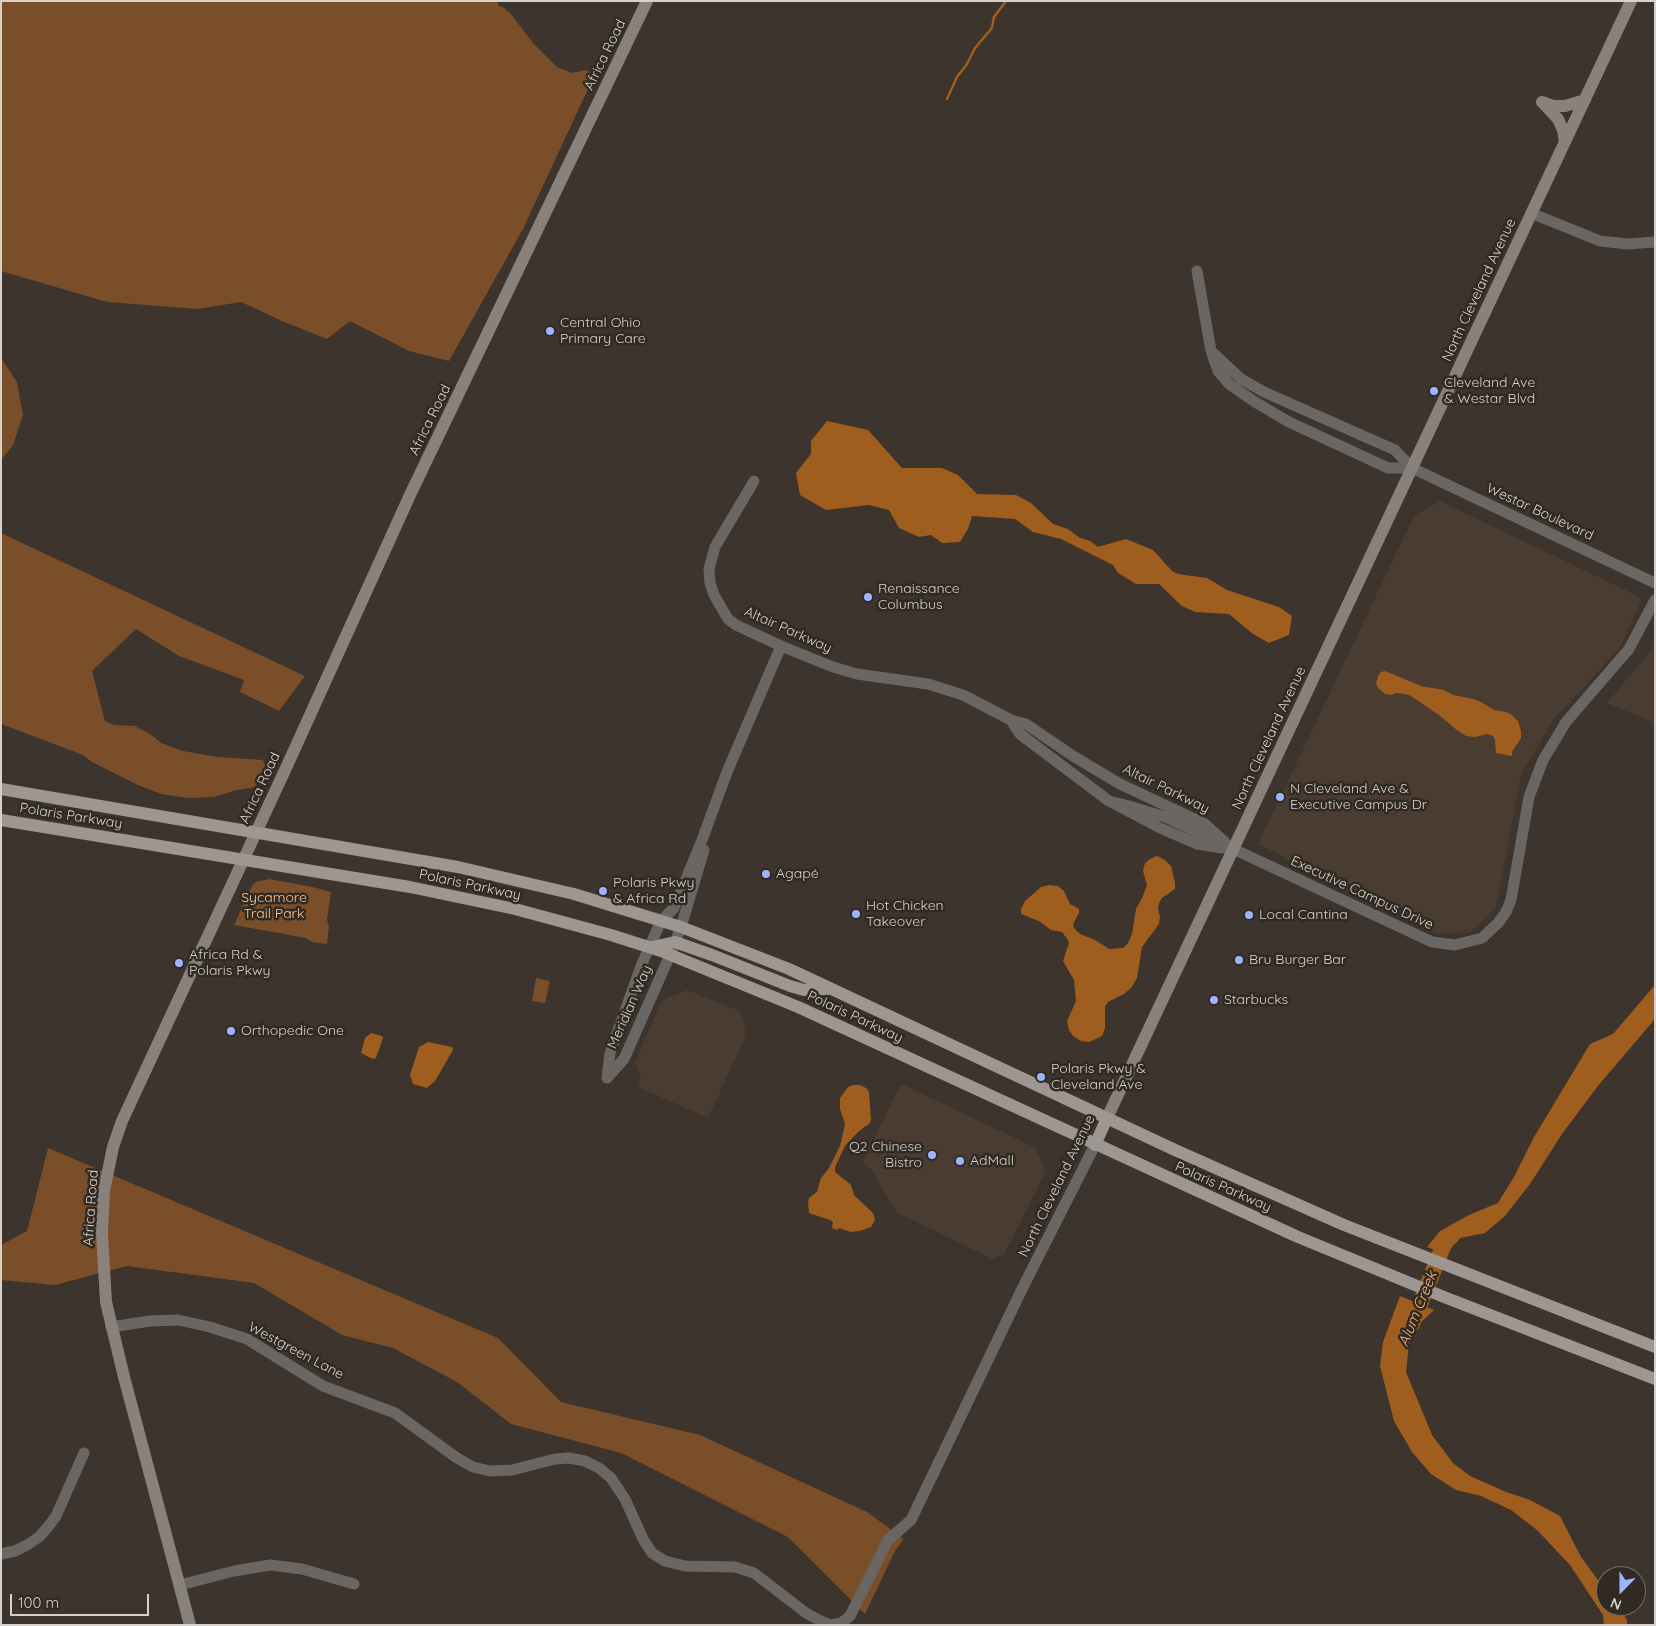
<!DOCTYPE html>
<meta charset="utf-8">
<style>
body{margin:0}
#map{position:relative;width:1656px;height:1626px;overflow:hidden;background:#3c342d;font-family:Quicksand,sans-serif}
canvas{display:block}
.frame{position:absolute;inset:0;border:2px solid #d6d1cd;pointer-events:none}
.north{position:absolute;left:1596px;top:1566px;width:50px;height:50px;box-sizing:border-box;background:#312a23;border:1px solid #736d67;border-radius:50%;rotate:202deg;font-size:14px;font-weight:700;line-height:20px;text-align:center;color:#d6d1cd}
.north::after{content:'';display:block;margin:auto;width:18px;height:22px;background:#9db4fd;clip-path:polygon(50% 0,100% 100%,50% 72%,0 100%)}
.scale{position:absolute;left:10px;top:1594px;width:139px;height:22px;box-sizing:border-box;border:2px solid #d6d1cd;border-top:0;padding-left:6px;font-size:15px;line-height:18px;white-space:nowrap;color:#d6d1cd;-webkit-text-stroke:4px #312a23;paint-order:stroke}
</style>
<div id="map">
<canvas width="1656" height="1626"></canvas>
<div class="frame"></div>
<div class="north">N</div>
<div class="scale">100 m</div>
</div>
<script>
const ctx = document.querySelector('canvas').getContext('2d');
ctx.lineJoin = 'round';
function fill(path, color) {
  ctx.fillStyle = color;
  ctx.fill(path, 'evenodd');
}
function toPath(rows) {
  const path = new Path2D();
  for (const r of rows) {
    path.moveTo(r[0], r[1]);
    for (let i = 2; i < r.length; i += 2) path.lineTo(r[i], r[i + 1]);
  }
  return path;
}
function stroke(path, color, width, dash) {
  ctx.strokeStyle = color;
  ctx.lineWidth = width;
  ctx.lineCap = dash ? 'butt' : 'round';
  ctx.setLineDash(dash || []);
  ctx.stroke(path);
}
function label(font, color, halo, rows, align = 'center') {
  ctx.font = font + ' Quicksand,sans-serif';
  ctx.lineWidth = 5;
  ctx.setLineDash([]);
  ctx.textBaseline = 'middle';
  ctx.strokeStyle = halo;
  ctx.fillStyle = color;
  for (const [text, x, y, turn = 0] of rows) {
    ctx.save();
    ctx.translate(x, y);
    ctx.rotate((+turn || 0) * Math.PI / 180);
    ctx.textAlign = isNaN(turn) ? turn : align;
    if (halo) ctx.strokeText(text, 0, 0);
    ctx.fillText(text, 0, 0);
    ctx.restore();
  }
}
fill(toPath([
 [1440,501,1642,598,1620,648,1553,720,1521,775,1496,907,1471,932,1438,934,1258,844,1414,516],
 [1655,640,1655,723,1607,703,1649,653],
 [687,990,740,1011,746,1030,744,1040,708,1118,638,1087,641,1078,635,1063,660,1004,666,998],
 [901,1086,906,1086,1036,1148,1045,1172,1004,1254,992,1259,896,1212,872,1171,863,1161,898,1089]
]), '#4a3c31');
fill(toPath([
 [1,1,497,1,499,6,503,7,510,13,533,43,557,67,572,73,585,70,595,74,523,229,449,361,409,351,350,321,327,339,282,321,241,302,197,309,107,302,1,271],
 [1,358,17,382,23,415,13,445,1,460],
 [1,533,305,676,279,711,240,692,244,680,179,656,136,629,92,671,105,721,114,725,135,726,150,734,161,743,183,751,218,757,263,760,265,766,255,787,237,790,214,797,189,798,161,794,138,785,92,762,83,755,1,724],
 [269,879,313,887,331,892,327,920,329,926,327,944,312,942,306,938,234,925,252,886,256,882],
 [536,978,550,981,545,1003,532,1001],
 [48,1148,498,1338,561,1402,700,1435,867,1512,904,1539,895,1551,865,1614,788,1537,621,1453,511,1424,457,1382,393,1348,342,1335,254,1283,127,1266,55,1285,1,1280,1,1245,27,1231]
]), '#794e28');
fill(toPath([
 [827,421,868,430,902,468,942,468,958,475,977,494,1016,495,1031,503,1053,524,1068,529,1080,538,1090,541,1098,547,1126,539,1153,550,1172,571,1178,574,1207,578,1227,590,1279,607,1292,616,1289,635,1269,643,1253,634,1229,614,1195,612,1182,606,1159,584,1136,584,1118,573,1113,565,1061,539,1033,532,1015,519,972,516,968,529,960,542,942,543,931,535,919,537,899,528,889,510,869,505,826,510,800,495,796,473,811,454,811,441],
 [1385,671,1421,686,1444,690,1453,695,1473,699,1481,702,1494,710,1506,712,1512,715,1518,721,1521,731,1521,738,1512,752,1512,756,1496,753,1495,740,1493,736,1487,734,1475,737,1466,736,1458,731,1439,715,1411,696,1405,694,1396,693,1391,695,1385,694,1378,688,1376,683,1378,676,1381,672],
 [1157,856,1165,860,1171,866,1175,883,1175,889,1162,898,1159,903,1158,909,1160,917,1159,924,1142,947,1137,978,1131,988,1124,994,1108,1002,1105,1007,1105,1028,1102,1036,1089,1042,1081,1041,1073,1036,1069,1030,1067,1021,1076,1001,1074,980,1063,961,1069,943,1068,940,1062,932,1051,930,1039,921,1021,914,1021,909,1025,901,1041,887,1049,885,1058,886,1064,891,1070,904,1079,909,1079,913,1073,924,1074,928,1080,934,1095,940,1109,949,1123,948,1128,943,1132,934,1136,909,1143,896,1147,885,1143,871,1145,863,1150,859],
 [1655,985,1655,1019,1597,1087,1562,1134,1530,1184,1505,1216,1485,1233,1460,1238,1446,1254,1427,1247,1440,1231,1469,1215,1498,1203,1514,1177,1534,1137,1590,1044,1613,1034],
 [371,1033,382,1036,383,1038,376,1058,373,1059,361,1053,365,1038],
 [428,1042,452,1047,453,1050,435,1081,427,1088,413,1084,410,1075,419,1047],
 [853,1085,860,1085,866,1088,869,1092,871,1120,869,1124,859,1131,845,1146,835,1167,835,1172,851,1185,854,1195,873,1213,875,1220,871,1227,860,1231,851,1232,839,1228,837,1230,832,1228,833,1222,830,1220,809,1213,808,1202,809,1198,817,1192,821,1178,829,1168,840,1146,845,1124,840,1109,840,1098,848,1087],
 [1400,1296,1434,1310,1418,1325,1409,1344,1406,1372,1432,1435,1453,1463,1470,1476,1506,1492,1530,1500,1560,1516,1581,1557,1606,1591,1606,1606,1618,1606,1627,1620,1627,1625,1604,1625,1603,1615,1570,1565,1537,1530,1511,1510,1481,1496,1456,1490,1431,1474,1412,1452,1394,1421,1380,1366,1383,1342]
]), '#9f5e1d');
stroke(toPath([
 [947,99,957,77,967,64,975,48,992,28,994,17,1006,1]
]), '#9f5e1d', 2.5);
stroke(toPath([
 [1412,1324,1446,1239,1452,1236]
]), '#9f5e1d', 16);
stroke(toPath([
 [1531,213,1600,241,1628,244,1655,242],
 [1197,271,1211,351,1218,371,1229,384,1255,402,1289,422,1388,468,1412,468],
 [1211,351,1241,379,1264,392,1395,450,1412,468,1655,583],
 [754,481,715,547,709,569,710,583,714,595,728,619,736,625,781,646,833,667,857,674,928,684,963,695,1011,720,1026,724,1073,756,1120,784,1205,824,1225,842],
 [1011,720,1020,734,1109,801,1160,828,1197,844,1222,848],
 [1109,801,1129,806,1165,817,1432,942,1455,945,1482,938,1498,923,1506,912,1511,900,1529,797,1543,760,1566,722,1629,649,1655,600],
 [607,1078,610,1053,641,966,661,921,674,908,702,840,727,772,781,646],
 [607,1078,624,1059,670,955,681,927,704,850],
 [111,1327,150,1321,178,1320,210,1327,247,1339,323,1386,395,1413,457,1458,473,1467,490,1471,512,1470,555,1459,569,1458,585,1461,599,1468,611,1478,625,1499,643,1539,652,1553,665,1561,685,1566,735,1567,754,1573,806,1613,823,1622,831,1625,841,1623,850,1616,888,1540,911,1520,1023,1287,1095,1145],
 [1,1554,15,1551,27,1545,39,1537,48,1527,56,1516,84,1453],
 [180,1585,234,1571,270,1565,302,1569,354,1584]
]), '#6a6663', 11);
stroke(toPath([
 [1542,102,1558,119,1563,130,1565,142],
 [1542,102,1553,106,1565,106,1585,100],
 [1107,1118,1631,1],
 [190,1625,124,1377,106,1302,102,1233,104,1191,113,1147,122,1121,286,768,410,495,647,1]
]), '#88817c', 12);
stroke(toPath([
 [1,789,458,867,574,894,681,927,789,969,1175,1150,1344,1225,1655,1347],
 [1,820,410,887,515,909,611,935,661,951,798,1007,1298,1237,1444,1297,1655,1379],
 [652,947,675,942,712,955,790,986,804,990,828,989],
 [1095,1145,1107,1118]
]), '#9e9690', 12);
for (const [x, y, r, color] of [
 [550,331,5,"#9db4fd"],
 [1434,391,5,"#9db4fd"],
 [868,597,5,"#9db4fd"],
 [1280,797,5,"#9db4fd"],
 [766,874,5,"#9db4fd"],
 [603,891,5,"#9db4fd"],
 [856,914,5,"#9db4fd"],
 [1249,915,5,"#9db4fd"],
 [1239,960,5,"#9db4fd"],
 [179,963,5,"#9db4fd"],
 [1214,1000,5,"#9db4fd"],
 [231,1031,5,"#9db4fd"],
 [1041,1077,5,"#9db4fd"],
 [932,1155,5,"#9db4fd"],
 [960,1161,5,"#9db4fd"]
]) {
  const dot = new Path2D();
  dot.arc(x, y, r, 0, 2 * Math.PI);
  ctx.fillStyle = color;
  ctx.fill(dot);
  stroke(dot, '#312a23', 2);
}
label('14px', '#d6d1cd', '#312a23', [
 ["Africa Road",605,55,-64],
 ["North Cleveland Avenue",1479,290,-65],
 ["Africa Road",430,420,-64],
 ["Westar Boulevard",1540,512,25],
 ["Altair Parkway",788,630,24],
 ["North Cleveland Avenue",1269,738,-65],
 ["Africa Road",260,788,-65],
 ["Altair Parkway",1166,789,26],
 ["Polaris Parkway",71,816,9],
 ["Polaris Parkway",470,885,12],
 ["Executive Campus Drive",1362,893,25],
 ["Meridian Way",630,1007,-66],
 ["Polaris Parkway",855,1017,25],
 ["North Cleveland Avenue",1057,1186,-64],
 ["Polaris Parkway",1223,1187,24],
 ["Africa Road",91,1208,-86],
 ["Westgreen Lane",296,1351,28]
]);
label('14px', '#d6d1cd', '#312a23', [
 ["Central Ohio",560,323],
 ["Primary Care",560,339],
 ["Cleveland Ave",1444,383],
 ["& Westar Blvd",1444,399],
 ["Renaissance",878,589],
 ["Columbus",878,605],
 ["N Cleveland Ave &",1290,789],
 ["Executive Campus Dr",1290,805],
 ["Agapé",776,874],
 ["Polaris Pkwy",613,883],
 ["& Africa Rd",613,899],
 ["Hot Chicken",866,906],
 ["Takeover",866,922],
 ["Local Cantina",1259,915],
 ["Africa Rd &",189,955],
 ["Polaris Pkwy",189,971],
 ["Bru Burger Bar",1249,960],
 ["Starbucks",1224,1000],
 ["Orthopedic One",241,1031],
 ["Polaris Pkwy &",1051,1069],
 ["Cleveland Ave",1051,1085],
 ["Q2 Chinese",922,1147,"right"],
 ["Bistro",922,1163,"right"],
 ["AdMall",970,1161]
], 'left');
label('14px', '#fcc598', '#312a23', [
 ["Sycamore",274,898],
 ["Trail Park",274,914]
]);
label('italic 15px', '#fdb578', '#312a23', [
 ["Alum Creek",1418,1309,-68]
]);
</script>
